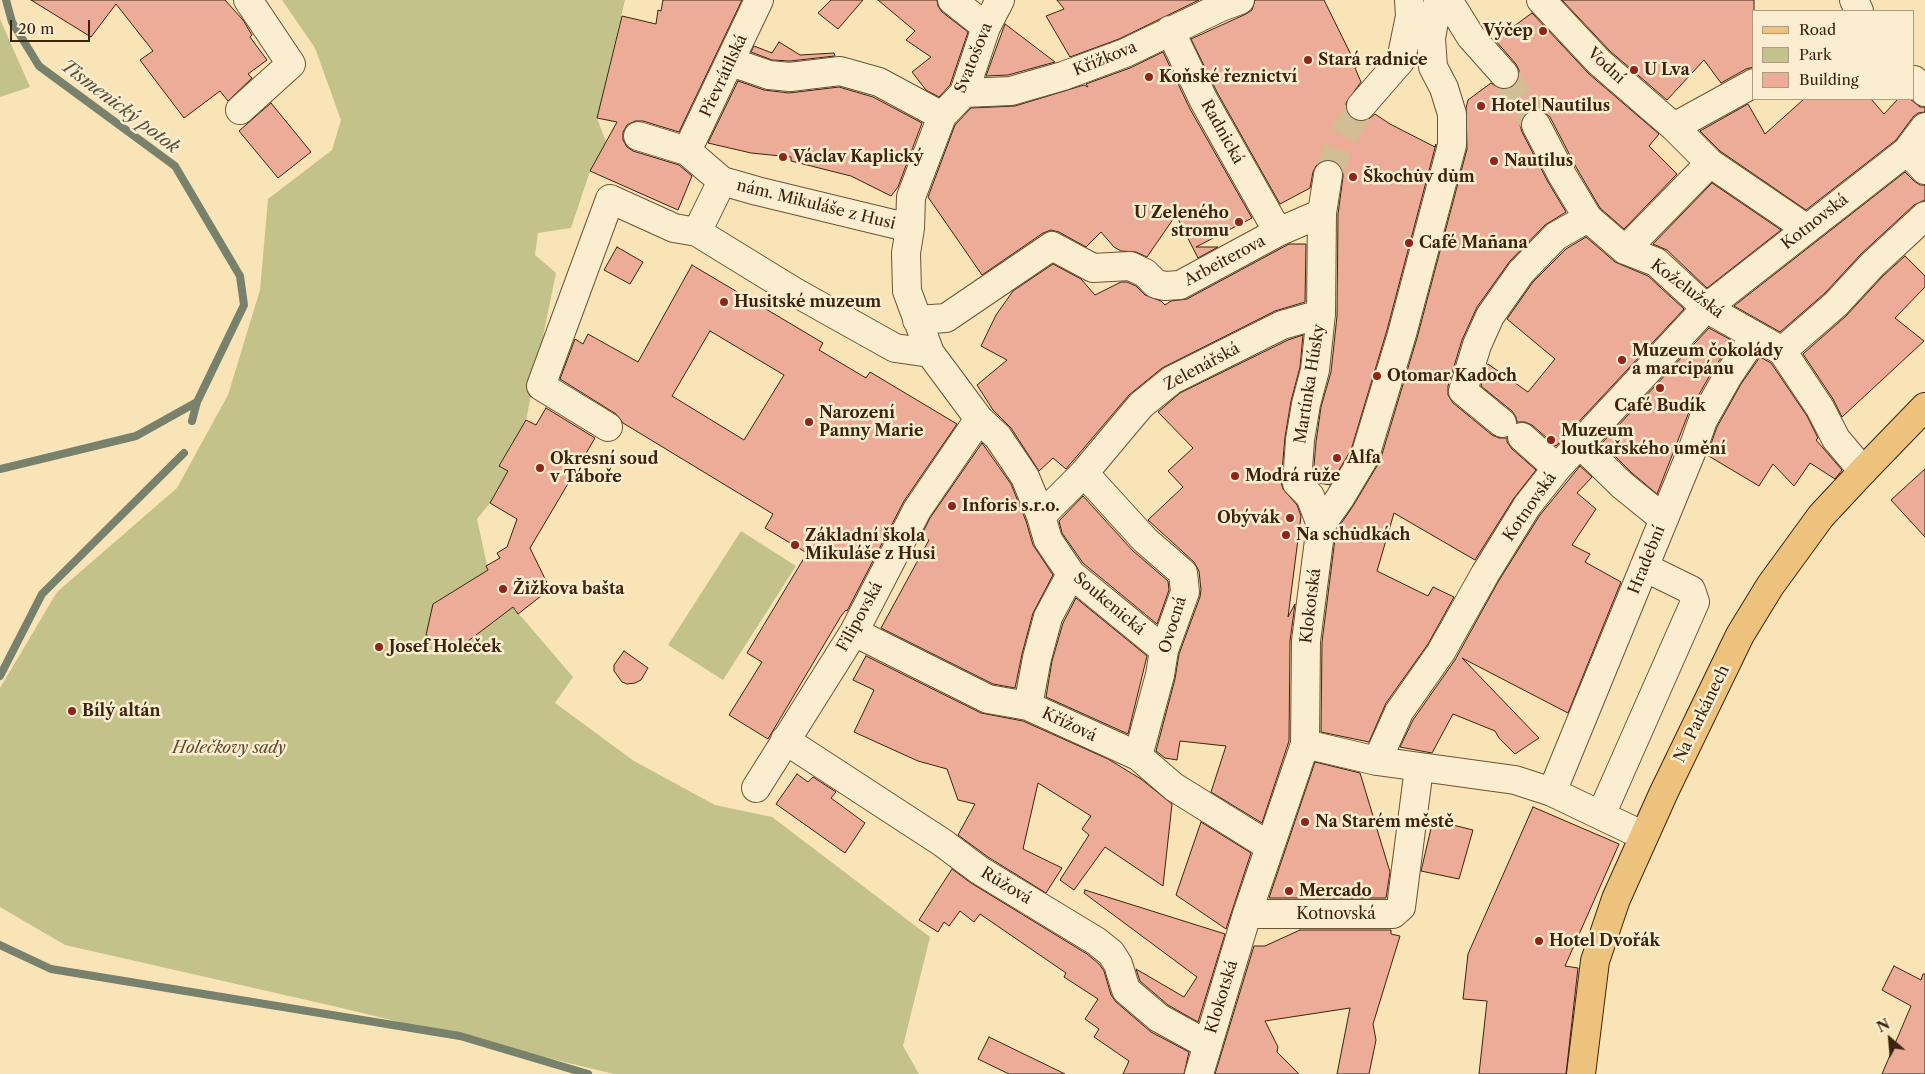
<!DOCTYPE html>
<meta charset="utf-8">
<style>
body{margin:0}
#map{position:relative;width:1925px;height:1074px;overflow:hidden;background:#f9e4b7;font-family:"Libre Caslon Text",serif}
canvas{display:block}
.legend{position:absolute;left:1752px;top:10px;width:162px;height:90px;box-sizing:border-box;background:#fbedd0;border:1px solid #af9c82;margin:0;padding:6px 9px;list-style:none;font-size:15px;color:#3c230c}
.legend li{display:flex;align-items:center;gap:10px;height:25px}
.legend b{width:25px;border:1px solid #af9c82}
.north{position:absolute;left:1865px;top:1014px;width:50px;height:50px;-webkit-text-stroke:4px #fbedd0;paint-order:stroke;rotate:333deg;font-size:14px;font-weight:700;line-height:20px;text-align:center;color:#3c230c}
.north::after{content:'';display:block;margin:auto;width:18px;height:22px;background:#3c230c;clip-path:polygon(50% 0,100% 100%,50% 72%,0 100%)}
.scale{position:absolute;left:10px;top:20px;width:80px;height:22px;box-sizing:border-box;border:2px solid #3c230c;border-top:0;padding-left:6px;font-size:15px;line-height:18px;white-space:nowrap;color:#3c230c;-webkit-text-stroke:4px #fbedd0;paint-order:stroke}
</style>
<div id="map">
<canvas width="1925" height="1074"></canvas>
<ul class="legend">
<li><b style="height:6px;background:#ecc27c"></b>Road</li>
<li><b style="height:14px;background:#c3c28a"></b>Park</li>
<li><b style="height:14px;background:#edac98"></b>Building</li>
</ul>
<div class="north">N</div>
<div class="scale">20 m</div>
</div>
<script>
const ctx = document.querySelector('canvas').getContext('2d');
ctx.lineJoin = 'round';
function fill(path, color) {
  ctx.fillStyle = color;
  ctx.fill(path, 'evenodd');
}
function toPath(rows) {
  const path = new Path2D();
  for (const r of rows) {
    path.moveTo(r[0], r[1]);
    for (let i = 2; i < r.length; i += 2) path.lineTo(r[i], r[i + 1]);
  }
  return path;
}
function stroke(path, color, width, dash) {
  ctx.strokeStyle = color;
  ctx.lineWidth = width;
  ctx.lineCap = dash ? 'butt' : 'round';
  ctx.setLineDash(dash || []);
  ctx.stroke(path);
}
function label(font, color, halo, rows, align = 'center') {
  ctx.font = font + ' "Libre Caslon Text",serif';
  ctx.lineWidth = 5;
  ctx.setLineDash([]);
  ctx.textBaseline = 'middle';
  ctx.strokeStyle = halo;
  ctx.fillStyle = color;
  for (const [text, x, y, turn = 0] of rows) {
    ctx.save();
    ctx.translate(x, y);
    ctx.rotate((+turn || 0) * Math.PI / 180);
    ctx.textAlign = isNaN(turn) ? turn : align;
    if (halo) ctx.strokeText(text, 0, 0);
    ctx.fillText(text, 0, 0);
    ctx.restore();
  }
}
fill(toPath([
 [282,0,625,0,597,118,606,142,590,171,571,228,538,233,535,255,556,273,526,420,499,465,508,471,490,503,477,519,488,570,433,604,427,635,456,651,513,607,573,677,555,703,634,761,715,805,772,817,930,937,903,1046,919,1074,614,1074,333,1006,65,945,0,907,0,688,57,592,177,488,228,395,260,290,268,199,332,150,341,120,315,48],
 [0,19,30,87,0,97],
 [741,531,796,566,723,680,668,645]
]), '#c3c28a');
stroke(toPath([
 [192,421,197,402],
 [0,469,136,436,197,402,244,305,240,276,175,166,39,66,12,22,6,0],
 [0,676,42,594,184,453],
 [0,945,51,969,460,1036,588,1074]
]), '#77816b', 8);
const building = toPath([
 [31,0,225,0,243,20,252,35,250,37,267,60,248,74,252,78,228,101,220,91,184,118,140,60,153,51,116,4,91,37,31,0],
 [663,0,742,0,679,132,643,121,635,121,627,125,623,132,623,140,627,147,633,151,679,165,692,176,678,210,590,171,617,122,597,118,622,16,656,24,658,10,661,11,663,0],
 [831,0,863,0,838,29,818,13,831,0],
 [878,0,937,0,938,6,942,12,968,32,950,85,939,97,926,90,912,72,931,57,906,40,915,31,878,0],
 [1057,0,1199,0,1119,39,1070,57,1046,16,1064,9,1057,0],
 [1255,0,1324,0,1357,67,1355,68,1361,82,1346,103,1346,111,1350,117,1358,121,1366,121,1375,114,1390,124,1435,147,1436,144,1387,330,1351,450,1330,485,1319,483,1313,477,1316,442,1321,407,1331,372,1337,316,1338,214,1343,177,1343,170,1338,163,1331,160,1322,161,1316,166,1313,172,1310,188,1280,204,1218,94,1191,39,1246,14,1252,10,1255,0],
 [1562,0,1754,0,1754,67,1746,69,1721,83,1704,60,1667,100,1610,51,1562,0],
 [1532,13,1589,74,1659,134,1649,146,1677,174,1624,229,1600,208,1576,167,1550,117,1544,112,1536,109,1528,111,1523,117,1520,125,1522,132,1548,182,1566,212,1545,225,1510,261,1477,307,1462,340,1448,386,1448,395,1453,403,1492,435,1499,438,1507,438,1507,442,1512,449,1536,470,1514,498,1475,560,1394,513,1377,571,1428,596,1433,587,1454,597,1428,644,1386,703,1369,742,1321,732,1322,642,1336,531,1353,506,1380,461,1417,338,1467,149,1466,108,1468,100,1491,83,1500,89,1508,89,1515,85,1519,78,1519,70,1516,64,1495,40,1532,13],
 [1005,24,1055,62,1008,75,986,76,1005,24],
 [779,42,800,55,834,53,835,56,790,61,772,60,751,52,754,46,772,53,779,42],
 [1163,52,1190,109,1252,218,1196,247,1218,247,1198,258,1176,215,1147,257,1136,252,1121,251,1114,247,1101,232,1086,247,1059,232,1051,230,1043,233,982,275,928,197,955,125,971,108,1015,106,1084,85,1088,87,1086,84,1130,68,1163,52],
 [738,81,764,90,789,93,839,87,873,97,922,123,898,187,891,196,851,176,791,161,791,157,751,153,708,143,738,81],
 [1804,99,1871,99,1884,114,1898,99,1910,99,1920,107,1925,107,1925,112,1918,113,1913,117,1896,140,1806,210,1720,151,1700,131,1748,104,1765,134,1804,99],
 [271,103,311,152,278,178,239,131,271,103],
 [1905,172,1914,181,1920,185,1925,185,1925,200,1914,205,1861,254,1825,293,1780,332,1734,306,1905,172],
 [1712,183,1781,230,1707,288,1667,250,1653,244,1712,183],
 [1586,237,1615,262,1648,276,1684,309,1556,446,1532,425,1525,422,1517,422,1516,417,1512,411,1481,386,1488,364,1528,392,1555,359,1507,319,1533,282,1566,249,1586,237],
 [1289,244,1306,244,1305,302,1275,311,1162,368,1129,395,1066,469,1053,458,1039,471,1011,428,993,410,977,385,1007,360,981,346,996,315,1013,291,1053,264,1081,279,1095,295,1121,282,1127,282,1136,286,1145,295,1161,301,1165,305,1171,301,1187,299,1289,244],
 [617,247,643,262,630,284,604,270,617,247],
 [1905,256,1925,276,1925,287,1895,318,1924,341,1842,417,1833,399,1803,354,1846,316,1883,276,1905,256],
 [692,265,823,343,819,350,866,378,870,372,957,424,904,501,847,611,846,610,841,616,768,739,729,715,762,662,747,653,807,553,765,528,773,514,623,423,616,414,560,379,575,339,583,344,588,334,638,362,692,265],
 [710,331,784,375,744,440,672,396,710,331],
 [1709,328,1733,341,1714,368,1689,412,1657,494,1632,473,1602,443,1709,328],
 [1303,335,1300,367,1291,401,1285,437,1281,482,1283,489,1297,505,1301,516,1288,617,1295,604,1290,641,1289,741,1262,823,1211,792,1226,746,1180,741,1177,760,1165,758,1156,751,1175,679,1179,654,1200,597,1201,590,1199,571,1194,562,1148,520,1183,487,1168,471,1193,448,1158,412,1180,393,1288,340,1303,335],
 [1760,357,1771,363,1807,416,1818,438,1816,440,1842,470,1835,479,1810,463,1794,486,1773,464,1759,486,1707,455,1717,427,1741,384,1760,357],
 [546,408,595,438,530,548,550,589,518,614,513,607,455,651,426,635,433,604,488,570,486,566,500,558,497,553,507,547,517,519,490,503,508,471,499,466,526,420,536,425,546,408],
 [982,443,1011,484,1026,521,1033,545,1053,575,1033,613,1022,654,1015,688,993,684,881,628,929,540,921,536,930,518,982,443],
 [1580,466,1592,477,1577,493,1596,509,1572,545,1590,554,1585,562,1621,582,1568,713,1462,658,1539,738,1515,754,1499,738,1495,731,1453,714,1432,753,1400,747,1413,720,1455,660,1498,582,1540,515,1580,466],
 [1925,469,1925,537,1891,500,1925,469],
 [1083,496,1133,551,1168,581,1169,590,1157,624,1083,563,1062,533,1059,521,1083,496],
 [1076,598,1147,656,1128,734,1046,697,1052,661,1063,623,1076,598],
 [624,651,648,668,641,680,635,683,627,684,622,682,614,671,614,665,624,651],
 [866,656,981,713,1023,721,1108,759,1141,779,1172,804,1163,886,1105,847,1074,890,1060,880,1089,835,1082,829,1091,816,1038,783,1023,849,1062,868,1046,893,988,857,958,835,975,804,958,800,947,769,918,761,854,732,874,690,853,680,866,656],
 [1315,762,1360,773,1390,872,1386,898,1269,898,1315,762],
 [797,774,808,782,813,777,836,792,831,798,865,823,845,853,776,804,797,774],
 [1533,807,1619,844,1565,966,1578,968,1566,1074,1479,1074,1487,1001,1463,999,1468,954,1533,807],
 [1433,820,1473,830,1459,879,1421,871,1433,820],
 [1201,822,1251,853,1226,929,1176,895,1201,822],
 [952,869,971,883,1087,954,1099,964,1104,971,1111,995,1116,1002,1151,1032,1189,1052,1184,1074,1123,1074,1129,1061,1094,1037,1099,1029,1085,1019,1098,999,1064,977,1066,973,980,914,974,922,960,911,949,926,944,922,938,932,919,920,952,869],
 [1085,890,1225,934,1198,1022,1168,1005,1140,981,1136,969,1184,997,1197,977,1084,893,1085,890],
 [1300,930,1391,930,1391,934,1400,936,1373,1024,1376,1040,1369,1074,1337,1074,1350,1008,1265,1021,1278,1047,1277,1052,1299,1074,1215,1074,1254,946,1265,946,1300,930],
 [1894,966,1921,980,1923,974,1925,974,1925,1074,1882,1074,1911,1006,1882,990,1894,966],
 [989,1037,1065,1074,1009,1074,978,1059,989,1037]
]);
fill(building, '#edac98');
stroke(building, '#3c230c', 1);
stroke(toPath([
 [1504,74,1536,125],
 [1328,175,1342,137,1361,106]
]), '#d3bd95', 28, [28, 14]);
const minor = toPath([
 [952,0,986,27],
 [1000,0,986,27,964,93,942,116,911,197,910,228,906,253,907,291,930,353,979,419,998,437,1025,477,1041,516,1048,540,1071,574,1164,650],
 [1448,0,1471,37,1504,74],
 [1541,0,1599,62,1674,127,1710,163,1807,229],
 [1854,0,1859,11],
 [1170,30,1204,101,1278,232],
 [731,62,769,75,790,77,840,71,879,82,942,116],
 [1914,80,1925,92],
 [964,93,1011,91,1063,76,1125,53,1221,7,1240,0],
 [1361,106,1401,60,1410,16,1409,0],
 [240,110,291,64,248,0],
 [1536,125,1562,175,1588,218,1625,250,1656,262,1706,308,1782,351,1820,408,1836,439,1863,471],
 [1674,127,1754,83],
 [638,136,687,151,722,181,757,191,910,228],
 [687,151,759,0],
 [1907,151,1925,170],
 [722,181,697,232,793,291,895,348,930,353],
 [1625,250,1710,163],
 [917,320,946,318,1052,246,1093,268,1130,266,1145,273,1156,284,1165,286,1180,285,1278,232,1322,213],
 [1782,351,1836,304,1872,265,1925,216],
 [1502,423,1463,391,1477,345,1490,316,1521,272,1556,236,1588,218],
 [608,427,541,386,610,199,674,228,697,232],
 [1522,437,1557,468],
 [1580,444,1622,485,1664,519],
 [1084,473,1145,540,1183,573,1185,592,1164,650,1160,675,1138,756],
 [1041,516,1084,473,1141,405,1172,380,1282,325,1321,314],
 [1321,525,1310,496,1297,483,1300,440,1306,404,1315,370,1321,314,1322,213,1328,175],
 [854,632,988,699,1028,706,1138,756,1174,787,1269,846],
 [1028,706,1037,658,1048,617,1071,574],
 [785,740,943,843,979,870,1096,941,1111,953,1118,964,1126,990,1159,1018,1208,1045],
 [1305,744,1377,761,1515,780,1552,792,1644,836],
 [1377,761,1399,712,1441,652,1485,574,1527,506,1557,468,1706,308,1907,151,1925,127],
 [756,788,854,632,917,510,979,419],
 [1552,792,1693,448,1703,420,1728,376,1755,336],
 [1601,815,1695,602,1691,590,1644,567],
 [1247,914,1393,914,1401,907,1419,768],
 [1199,1074,1247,914,1305,744,1306,641,1321,525,1340,498,1365,456,1402,334,1452,145,1452,114,1444,88,1433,67,1431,38,1438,0]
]);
const major = toPath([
 [1581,1074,1595,961,1616,899,1664,792,1740,635,1770,586,1821,516,1863,471,1925,407]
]);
stroke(minor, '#6b5337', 30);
stroke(major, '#3c230c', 30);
stroke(minor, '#fbedd0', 28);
stroke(major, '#ecc27c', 28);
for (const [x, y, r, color] of [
 [1543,31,5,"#8f2418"],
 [1308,60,5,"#8f2418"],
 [1634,70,5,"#8f2418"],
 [1149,77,5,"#8f2418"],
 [1481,106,5,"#8f2418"],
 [783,157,5,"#8f2418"],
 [1494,161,5,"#8f2418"],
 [1353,177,5,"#8f2418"],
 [1239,222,5,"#8f2418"],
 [1409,243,5,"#8f2418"],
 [724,302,5,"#8f2418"],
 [1622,360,5,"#8f2418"],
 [1377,376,5,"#8f2418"],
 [1660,388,5,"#8f2418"],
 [809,422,5,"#8f2418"],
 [1551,440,5,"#8f2418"],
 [1337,458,5,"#8f2418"],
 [540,468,5,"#8f2418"],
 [1235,476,5,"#8f2418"],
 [952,506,5,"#8f2418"],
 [1290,518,5,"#8f2418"],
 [1286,535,5,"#8f2418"],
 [795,545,5,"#8f2418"],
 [503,589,5,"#8f2418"],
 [379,647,5,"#8f2418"],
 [72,711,5,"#8f2418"],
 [1305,822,5,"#8f2418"],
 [1289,891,5,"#8f2418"],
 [1539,941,5,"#8f2418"]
]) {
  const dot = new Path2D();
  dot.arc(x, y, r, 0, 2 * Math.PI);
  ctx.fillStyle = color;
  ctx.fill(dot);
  stroke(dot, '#fbedd0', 2);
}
label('bold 16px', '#3c230c', '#fbedd0', [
 ["Výčep",1533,31,"right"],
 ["Stará radnice",1318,60],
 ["U Lva",1644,70],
 ["Koňské řeznictví",1159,77],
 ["Hotel Nautilus",1491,106],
 ["Václav Kaplický",793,157],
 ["Nautilus",1504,161],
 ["Škochův dům",1363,177],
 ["U Zeleného",1229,213,"right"],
 ["stromu",1229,231,"right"],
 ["Café Mañana",1419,243],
 ["Husitské muzeum",734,302],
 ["Muzeum čokolády",1632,351],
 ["a marcipánu",1632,369],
 ["Otomar Kadoch",1387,376],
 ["Café Budík",1660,406,"center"],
 ["Narození",819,413],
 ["Panny Marie",819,431],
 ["Muzeum",1561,431],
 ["loutkařského umění",1561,449],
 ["Alfa",1347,458],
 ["Okresní soud",550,459],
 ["v Táboře",550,477],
 ["Modrá růže",1245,476],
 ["Inforis s.r.o.",962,506],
 ["Obývák",1280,518,"right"],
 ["Na schůdkách",1296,535],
 ["Základní škola",805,536],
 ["Mikuláše z Husi",805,554],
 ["Žižkova bašta",513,589],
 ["Josef Holeček",389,647],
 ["Bílý altán",82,711],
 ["Na Starém městě",1315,822],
 ["Mercado",1299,891],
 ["Hotel Dvořák",1549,941]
], 'left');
label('16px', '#3c230c', '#fbedd0', [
 ["Svatošova",974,58,-68],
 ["Křížkova",1105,59,-22],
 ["Vodní",1606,66,43],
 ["Převrátilská",724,76,-65],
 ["Radnická",1222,132,61],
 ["nám. Mikuláše z Husi",816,205,14],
 ["Kotnovská",1815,222,-38],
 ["Arbeiterova",1225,261,-28],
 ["Koželužská",1687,289,37],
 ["Zelenářská",1202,367,-28],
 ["Martínka Húsky",1310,384,-81],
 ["Kotnovská",1530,507,-55],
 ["Hradební",1647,560,-68],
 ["Soukenická",1109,604,40],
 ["Klokotská",1311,606,-83],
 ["Filipovská",860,617,-61],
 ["Ovocná",1173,625,-73],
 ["Na Parkánech",1702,714,-64],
 ["Křížová",1069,725,25],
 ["Růžová",1006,886,31],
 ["Kotnovská",1336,914],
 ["Klokotská",1222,997,-73]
]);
label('italic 16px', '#5e4b2c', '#fbedd0', [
 ["Holečkovy sady",229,748]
]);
label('italic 18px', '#59523b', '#fbedd0', [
 ["Tismenický potok",120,107,37]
]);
</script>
